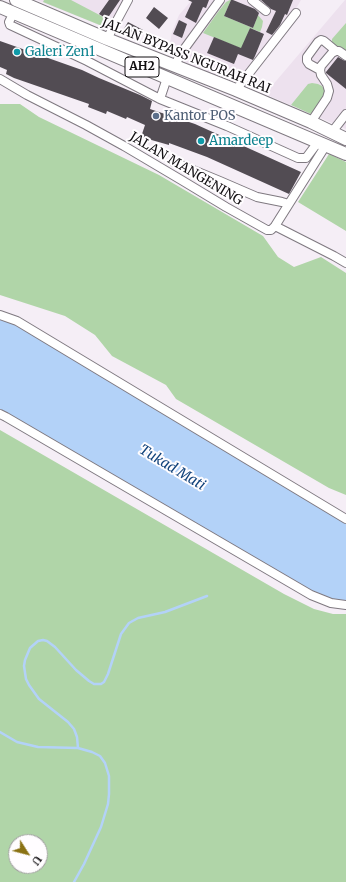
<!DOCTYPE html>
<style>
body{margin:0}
#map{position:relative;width:346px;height:882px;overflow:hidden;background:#f5eef6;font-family:Merriweather,serif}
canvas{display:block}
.north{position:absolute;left:8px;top:834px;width:40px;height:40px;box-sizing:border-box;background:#fffdff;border:1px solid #a09da0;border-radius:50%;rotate:126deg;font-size:11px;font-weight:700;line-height:16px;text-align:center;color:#110e11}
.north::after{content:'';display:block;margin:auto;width:14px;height:18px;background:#8a7214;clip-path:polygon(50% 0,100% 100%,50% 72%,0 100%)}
</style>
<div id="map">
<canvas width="346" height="882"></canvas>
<div class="north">U</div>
</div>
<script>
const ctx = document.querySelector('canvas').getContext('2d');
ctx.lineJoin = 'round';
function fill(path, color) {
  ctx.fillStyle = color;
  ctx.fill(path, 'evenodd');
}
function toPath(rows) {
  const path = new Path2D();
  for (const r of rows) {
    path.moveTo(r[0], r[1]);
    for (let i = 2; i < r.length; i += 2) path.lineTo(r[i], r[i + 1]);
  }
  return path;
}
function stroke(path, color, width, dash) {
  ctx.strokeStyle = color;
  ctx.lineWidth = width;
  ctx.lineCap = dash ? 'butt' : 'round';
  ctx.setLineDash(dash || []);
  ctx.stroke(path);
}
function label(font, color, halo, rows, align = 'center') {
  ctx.font = font + ' Merriweather,serif';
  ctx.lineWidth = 4;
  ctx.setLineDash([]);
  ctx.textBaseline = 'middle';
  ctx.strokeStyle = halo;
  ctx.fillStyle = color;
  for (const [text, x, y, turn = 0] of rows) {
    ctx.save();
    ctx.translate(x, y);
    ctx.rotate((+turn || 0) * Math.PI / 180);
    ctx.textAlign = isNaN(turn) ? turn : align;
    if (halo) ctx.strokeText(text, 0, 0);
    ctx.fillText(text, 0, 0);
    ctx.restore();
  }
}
fill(toPath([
 [37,0,123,0,107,28],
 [192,0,301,0,292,15,238,85,168,55,172,32,179,15],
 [345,0,346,0,346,129,265,94]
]), '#ede1ee');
fill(toPath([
 [44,0,71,0,111,21,107,28,43,2],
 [230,0,231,0,224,16,253,28,258,15,263,21,262,27,260,32,250,28,241,50,240,48,203,33,218,12,226,2],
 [346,23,346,52,340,50,332,44,332,39],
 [312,83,318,84,322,86,325,91,324,97,311,114,291,105,308,84],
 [0,104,20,104,39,117,159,175,263,236,278,257,294,267,321,257,346,273,346,495,329,488,176,399,166,385,112,356,95,335,65,316,0,295],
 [329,154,346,162,346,231,298,202],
 [0,430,284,594,314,609,333,614,346,614,346,882,0,882],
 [16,842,40,842,40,866,16,866]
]), '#b0d5a8');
fill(toPath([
 [0,320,9,322,24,330,346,524,346,601,327,598,314,593,0,409]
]), '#b3d2f8');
stroke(toPath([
 [0,732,17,742,38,747,78,748,92,752,100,756,105,763,109,776,109,794,108,804,101,827,84,864,74,882],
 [78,748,77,737,74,729,68,722,39,699,29,685,26,679,24,666,25,660,30,648,38,641,43,640,47,641,55,647,76,670,89,681,94,684,101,684,104,682,108,674,121,634,129,623,138,618,165,612,207,596]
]), '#b3d2f8', 2.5);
fill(toPath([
 [109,0,120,0,107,19,99,14],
 [188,0,209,0,206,8,203,7,196,23,185,17,192,2,194,3],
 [231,0,233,0,255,9,259,13,253,28,224,16],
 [261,0,293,0,287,15,285,14,280,25,272,35,266,32,276,11,271,9],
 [154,7,168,18,159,29,146,18],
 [179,20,187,24,182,38,173,34],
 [128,22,143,30,137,41,122,32],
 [250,28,264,34,255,56,253,60,238,54,234,64,207,53,214,37,241,48],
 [0,41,82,70,99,78,140,95,152,101,150,109,195,124,301,172,289,194,207,157,169,143,169,145,141,137,145,125,127,117,126,119,107,111,106,114,88,107,89,104,14,78,6,74,7,70,0,67],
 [338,57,343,60,346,61,346,89,326,73,326,72]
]), '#524c53');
const minor = toPath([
 [252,0,266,11],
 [14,12,9,22,10,25,87,61,160,99,227,126,298,158,306,158,318,142],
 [107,39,128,0],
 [175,65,182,52,220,0],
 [320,70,309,64,307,61,307,57,318,42,321,40,324,41,336,51],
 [0,79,27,95,86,125,124,146,183,181,226,207,267,230,271,230,275,226,326,145],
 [236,90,296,13],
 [160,99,167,78],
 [311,122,327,98,329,91,327,84,321,75,320,70,321,66,332,53,336,51,339,51,346,56],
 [332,132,346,114],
 [174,162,220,181,257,197,282,202,289,204],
 [275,226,334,256,346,263],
 [0,315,17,321,346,519],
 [0,414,6,417,311,595,331,603,346,605]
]);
const highway = toPath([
 [16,0,107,39,236,90,311,122,346,139],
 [0,7,346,154]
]);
stroke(minor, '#7f7980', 10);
stroke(highway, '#7f7980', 14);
stroke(minor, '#fff', 8);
stroke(highway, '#fff', 12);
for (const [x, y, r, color] of [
 [17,52,4,"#0f9aa8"],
 [156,116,4,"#5c6f8a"],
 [201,141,4,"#0f9aa8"]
]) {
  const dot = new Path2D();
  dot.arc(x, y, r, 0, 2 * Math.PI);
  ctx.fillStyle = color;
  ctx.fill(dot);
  stroke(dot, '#fffdff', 1.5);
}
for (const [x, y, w] of [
 [142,67,34]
]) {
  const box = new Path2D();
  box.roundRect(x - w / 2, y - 10, w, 20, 3);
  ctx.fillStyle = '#fffdff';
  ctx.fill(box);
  stroke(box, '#110e11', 1);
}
label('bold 12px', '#110e11', null, [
 ["AH2",142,67]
]);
label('13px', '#0d838f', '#fffdff', [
 ["Galeri Zen1",25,52],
 ["Amardeep",209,141]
], 'left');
label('13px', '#110e11', '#fffdff', [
 ["JALAN BYPASS NGURAH RAI",186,56,22],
 ["JALAN MANGENING",186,169,31]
]);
label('13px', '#4e5e75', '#fffdff', [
 ["Kantor POS",164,116]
], 'left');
label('italic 14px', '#13447c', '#fffdff', [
 ["Tukad Mati",172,468,31]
]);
</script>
